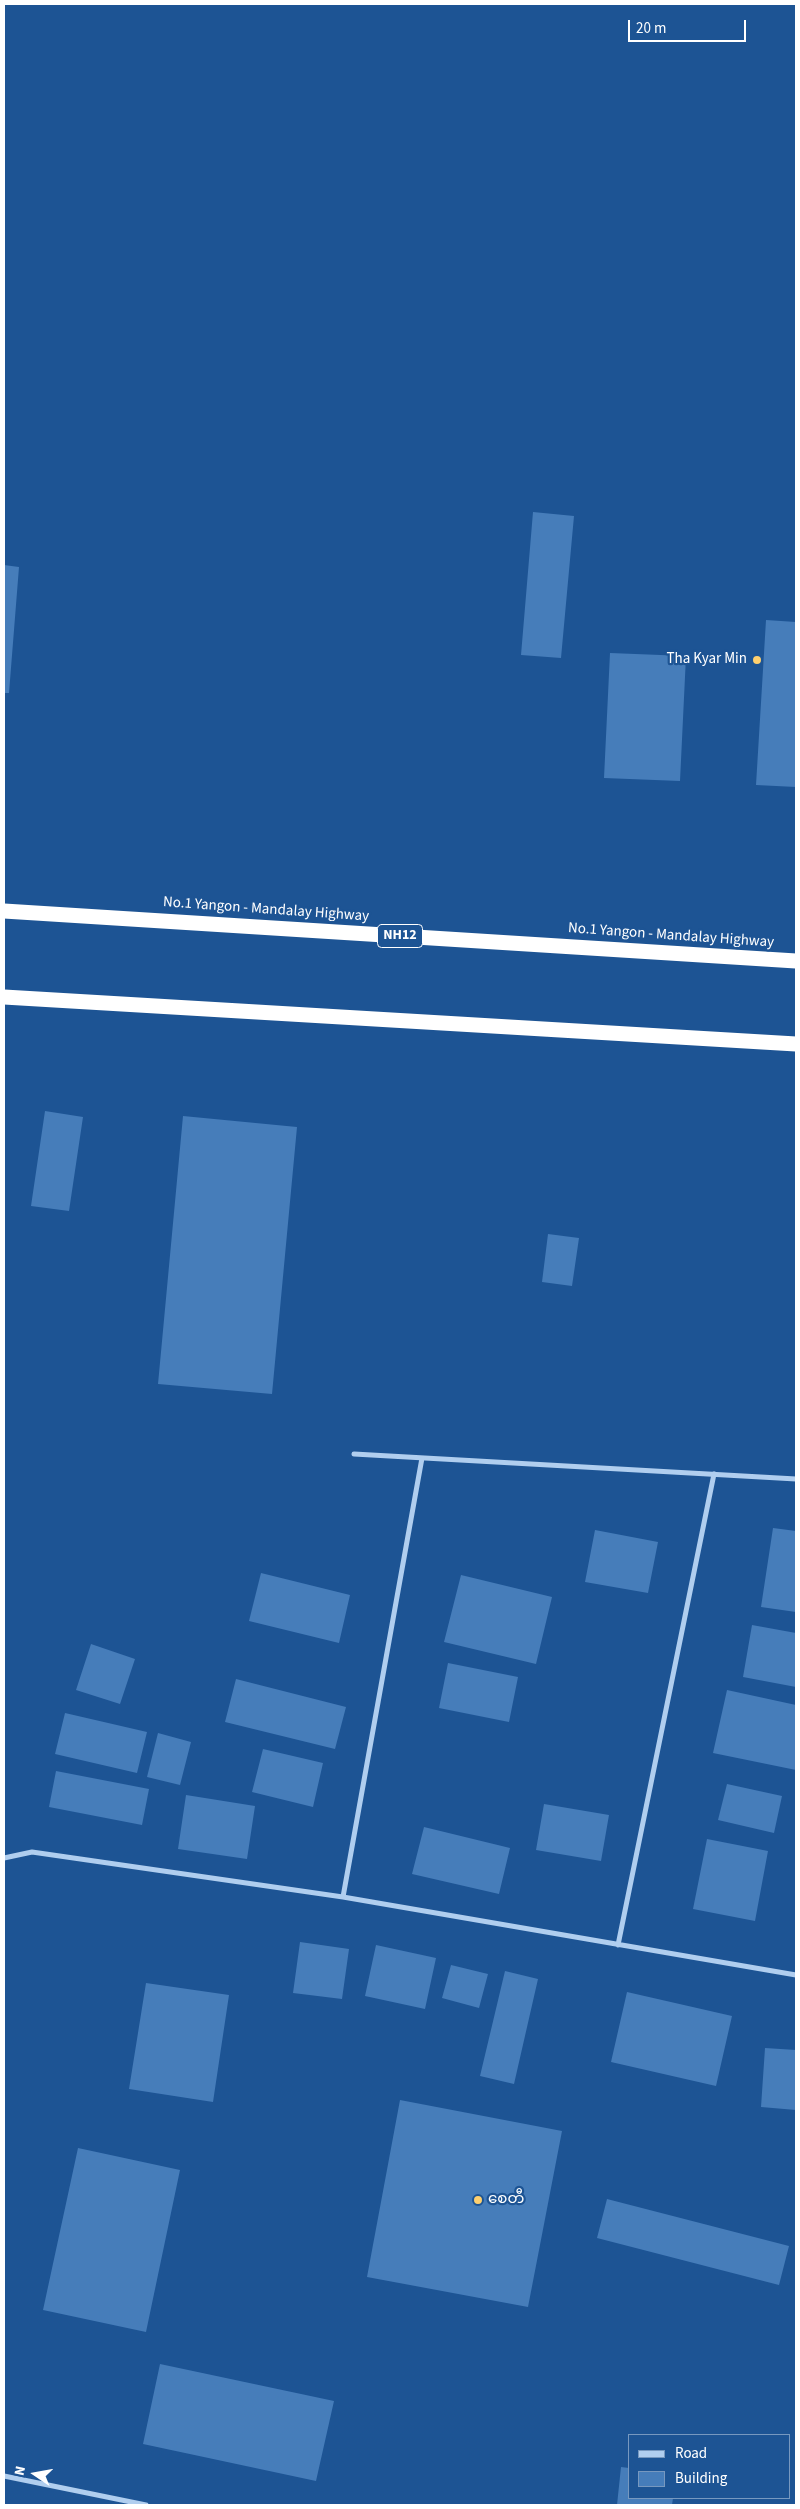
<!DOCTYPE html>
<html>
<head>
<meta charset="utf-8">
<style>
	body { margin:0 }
	#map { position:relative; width:800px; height:2509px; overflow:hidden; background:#1d5494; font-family:"Source Sans 3",sans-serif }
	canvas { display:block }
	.frame { position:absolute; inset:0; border:5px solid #fff; pointer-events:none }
	.legend { position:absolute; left:628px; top:2434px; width:162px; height:65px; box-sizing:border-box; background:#1d5494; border:1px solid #7798bf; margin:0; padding:6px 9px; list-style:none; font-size:15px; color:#fff }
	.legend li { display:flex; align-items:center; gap:10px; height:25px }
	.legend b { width:25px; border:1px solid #7798bf }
	.north { position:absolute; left:10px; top:2449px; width:50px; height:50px; -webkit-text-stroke:4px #1d5494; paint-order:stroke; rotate:282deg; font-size:14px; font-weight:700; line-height:20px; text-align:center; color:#fff }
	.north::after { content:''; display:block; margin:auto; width:18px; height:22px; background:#fff; clip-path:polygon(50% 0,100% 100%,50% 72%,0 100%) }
	.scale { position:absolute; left:628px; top:20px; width:118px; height:22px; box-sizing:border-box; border:2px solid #fff; border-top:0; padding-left:6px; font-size:15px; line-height:18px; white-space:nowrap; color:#fff; -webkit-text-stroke:4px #1d5494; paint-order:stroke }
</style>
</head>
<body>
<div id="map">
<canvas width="800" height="2509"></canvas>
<div class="frame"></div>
<ul class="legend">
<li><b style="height:6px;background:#b0ceef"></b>Road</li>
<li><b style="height:14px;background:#467dba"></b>Building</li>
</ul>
<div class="north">N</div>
<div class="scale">20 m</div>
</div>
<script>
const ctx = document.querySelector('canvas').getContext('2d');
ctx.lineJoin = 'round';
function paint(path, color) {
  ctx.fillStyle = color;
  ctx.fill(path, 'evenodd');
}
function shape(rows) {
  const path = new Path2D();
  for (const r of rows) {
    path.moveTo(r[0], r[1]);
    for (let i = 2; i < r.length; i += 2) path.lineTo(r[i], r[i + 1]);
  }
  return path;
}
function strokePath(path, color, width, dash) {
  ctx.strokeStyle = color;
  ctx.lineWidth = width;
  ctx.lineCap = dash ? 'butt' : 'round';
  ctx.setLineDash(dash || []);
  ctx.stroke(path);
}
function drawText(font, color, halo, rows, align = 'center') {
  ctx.font = font + ' "Source Sans 3","Noto Sans Myanmar",sans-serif';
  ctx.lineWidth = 4.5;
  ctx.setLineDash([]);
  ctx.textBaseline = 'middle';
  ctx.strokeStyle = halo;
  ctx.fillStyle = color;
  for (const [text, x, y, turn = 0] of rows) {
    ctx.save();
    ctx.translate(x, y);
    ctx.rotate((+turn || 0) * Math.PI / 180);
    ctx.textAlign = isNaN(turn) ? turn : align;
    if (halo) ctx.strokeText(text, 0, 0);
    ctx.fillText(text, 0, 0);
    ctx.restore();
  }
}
paint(shape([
	[533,512,574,516,561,658,521,655],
	[4,565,19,567,9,693,4,693],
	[766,620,796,622,796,787,756,785],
	[610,653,686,656,680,781,604,778],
	[45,1111,83,1117,69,1211,31,1206],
	[183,1116,297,1127,272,1394,158,1384],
	[548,1234,579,1238,572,1286,542,1282],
	[773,1528,796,1531,796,1612,761,1607],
	[595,1530,658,1542,648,1593,585,1582],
	[261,1573,350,1595,339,1643,249,1621],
	[461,1575,552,1597,536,1664,444,1642],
	[752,1625,796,1633,796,1687,743,1677],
	[91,1644,135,1659,120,1704,76,1690],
	[448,1663,518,1677,509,1722,439,1708],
	[236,1679,346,1707,335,1749,225,1722],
	[727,1690,796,1705,796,1770,713,1753],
	[65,1713,147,1732,137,1773,55,1754],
	[158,1733,191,1742,180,1785,147,1777],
	[263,1749,323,1763,313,1807,252,1792],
	[56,1771,149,1789,142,1825,49,1807],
	[727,1784,782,1796,774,1833,718,1820],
	[186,1795,255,1806,247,1859,178,1849],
	[544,1804,609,1815,601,1861,536,1850],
	[424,1827,510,1848,499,1894,412,1874],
	[707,1839,768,1851,755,1921,693,1909],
	[300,1942,349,1949,342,1999,293,1993],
	[376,1945,436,1958,425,2009,365,1996],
	[451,1965,488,1974,479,2008,442,1998],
	[505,1971,538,1979,514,2084,480,2076],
	[146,1983,229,1995,213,2102,129,2089],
	[627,1992,732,2016,716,2086,611,2062],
	[765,2048,796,2050,796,2110,761,2107],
	[400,2100,562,2131,528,2307,367,2277],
	[78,2148,180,2170,146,2332,43,2310],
	[607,2199,789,2246,779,2285,597,2238],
	[160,2364,334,2401,316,2481,143,2444],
	[621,2467,629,2468,629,2498,673,2498,672,2505,617,2505]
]), '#467dba');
strokePath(shape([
	[354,1454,796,1479],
	[4,1858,32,1852,343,1897,796,1975],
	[343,1897,422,1458],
	[618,1945,714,1474],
	[4,2476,146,2505]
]), '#b0ceef', 5);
strokePath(shape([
	[4,911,796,961],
	[4,997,796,1044]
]), '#fff', 15);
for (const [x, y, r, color] of [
	[757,660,5,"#fed06f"],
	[478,2200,5,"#fed06f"]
]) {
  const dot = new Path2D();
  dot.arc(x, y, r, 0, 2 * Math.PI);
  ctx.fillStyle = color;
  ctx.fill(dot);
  strokePath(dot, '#1d5494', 2);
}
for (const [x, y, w] of [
	[400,936,45]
]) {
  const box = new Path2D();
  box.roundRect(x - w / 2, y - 11.5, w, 23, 4);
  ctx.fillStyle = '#1d5494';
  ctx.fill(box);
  strokePath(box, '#fff', 1);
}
drawText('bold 14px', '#fff', null, [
	["NH12",400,936]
]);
drawText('15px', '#fff', '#1d5494', [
	["Tha Kyar Min",747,660],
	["စေတီ",488,2200,"left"]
], 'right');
drawText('15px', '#fff', '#1d5494', [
	["No.1 Yangon - Mandalay Highway",266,910,4],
	["No.1 Yangon - Mandalay Highway",671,936,4]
]);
</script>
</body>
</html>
